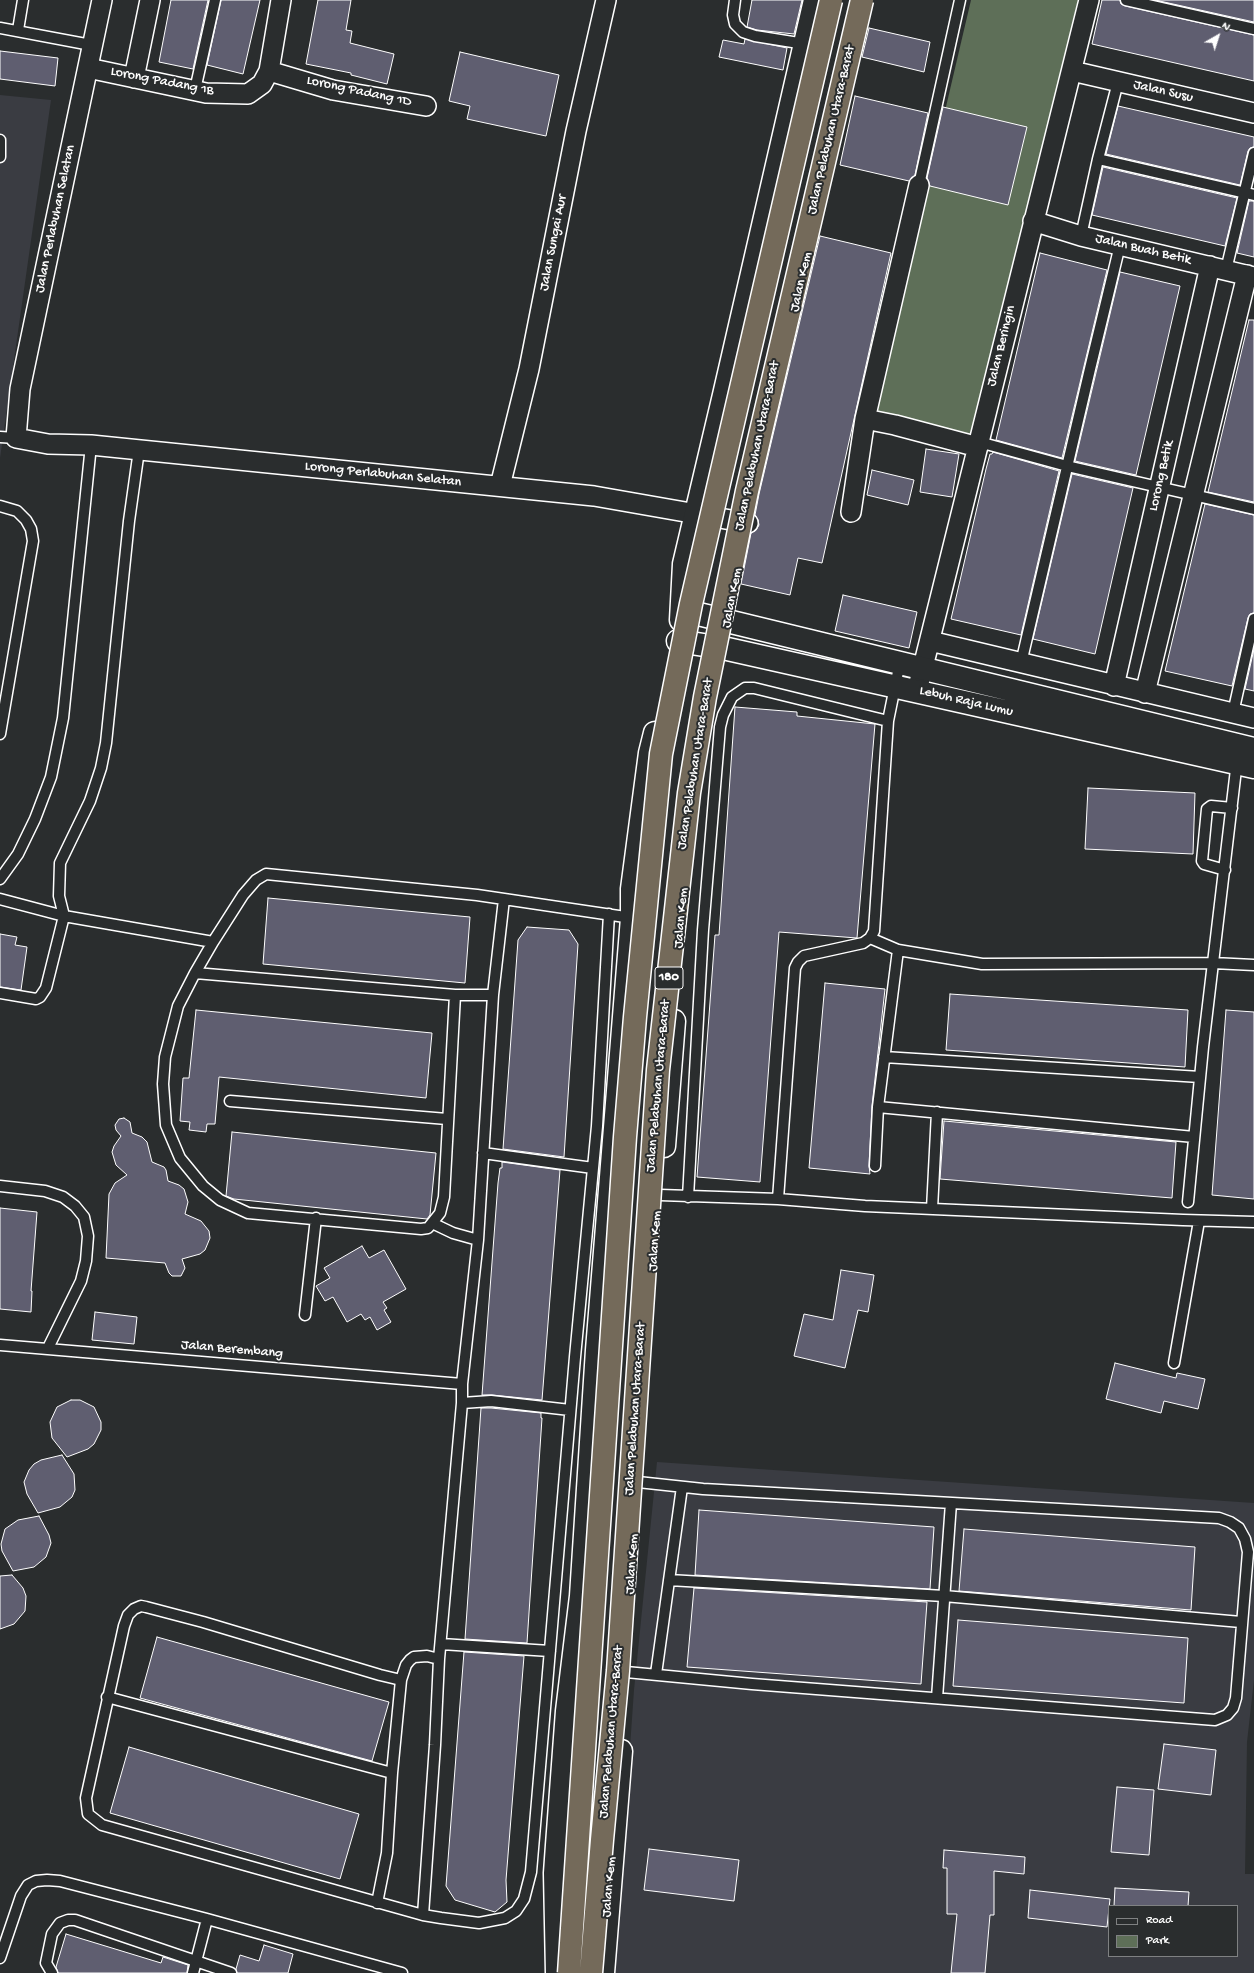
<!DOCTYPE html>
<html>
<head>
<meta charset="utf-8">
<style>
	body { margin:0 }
	#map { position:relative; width:1254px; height:1973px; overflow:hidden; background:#2a2d2e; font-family:"Gochi Hand",sans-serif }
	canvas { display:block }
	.legend { position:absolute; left:1108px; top:1905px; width:130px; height:52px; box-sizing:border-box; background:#2a2d2e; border:1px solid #7f8182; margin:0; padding:5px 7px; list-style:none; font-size:12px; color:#fff }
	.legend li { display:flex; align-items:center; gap:8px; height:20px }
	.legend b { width:20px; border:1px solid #7f8182 }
	.north { position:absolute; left:1198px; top:16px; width:40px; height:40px; -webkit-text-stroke:3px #2a2d2e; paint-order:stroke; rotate:39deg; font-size:11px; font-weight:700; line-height:16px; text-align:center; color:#fff }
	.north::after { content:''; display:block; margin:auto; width:14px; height:18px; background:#fff; clip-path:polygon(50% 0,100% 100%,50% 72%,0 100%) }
</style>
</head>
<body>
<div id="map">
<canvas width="1254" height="1973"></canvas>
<ul class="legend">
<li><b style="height:5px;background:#2a2d2e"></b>Road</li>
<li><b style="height:11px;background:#5e6f58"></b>Park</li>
</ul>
<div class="north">N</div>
</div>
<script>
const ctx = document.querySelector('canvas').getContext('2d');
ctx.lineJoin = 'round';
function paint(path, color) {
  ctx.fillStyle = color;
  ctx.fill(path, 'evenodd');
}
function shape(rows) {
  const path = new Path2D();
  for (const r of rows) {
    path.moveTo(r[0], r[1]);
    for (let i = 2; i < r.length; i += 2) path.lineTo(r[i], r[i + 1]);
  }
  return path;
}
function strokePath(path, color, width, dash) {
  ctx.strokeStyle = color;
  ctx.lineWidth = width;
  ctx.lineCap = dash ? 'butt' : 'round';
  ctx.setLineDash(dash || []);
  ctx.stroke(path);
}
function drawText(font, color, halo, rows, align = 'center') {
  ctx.font = font + ' "Gochi Hand",sans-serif';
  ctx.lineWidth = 4;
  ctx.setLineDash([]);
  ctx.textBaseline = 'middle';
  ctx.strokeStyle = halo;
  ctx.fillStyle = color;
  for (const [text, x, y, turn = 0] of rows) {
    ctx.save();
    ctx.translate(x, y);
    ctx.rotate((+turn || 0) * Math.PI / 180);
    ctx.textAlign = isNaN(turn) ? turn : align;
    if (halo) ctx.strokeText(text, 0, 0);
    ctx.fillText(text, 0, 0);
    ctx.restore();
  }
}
paint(shape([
	[0,95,51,100,0,458],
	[657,1462,1254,1503,1254,1680,1247,1742,1245,1874,1254,1874,1254,1973,615,1973,616,1947,634,1690],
	[1109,1906,1237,1906,1237,1956,1109,1956]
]), '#3a3c42');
paint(shape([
	[971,0,1078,0,973,435,875,410]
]), '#5e6f58');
const building = shape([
	[171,0,208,0,193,69,159,62,171,0],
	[221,0,260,0,243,74,207,65,221,0],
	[318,0,351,0,346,30,352,31,350,43,394,54,387,84,351,75,351,73,306,64,318,0],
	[752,0,802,0,794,34,757,30,747,27,752,0],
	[1102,0,1120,0,1121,4,1125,6,1254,35,1254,81,1092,44,1102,0],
	[1155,0,1254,0,1254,22,1155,0],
	[869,28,930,42,924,72,862,57,869,28],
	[745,39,787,48,783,70,719,57,723,40,744,44,745,39],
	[0,51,58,58,55,86,0,79,0,51],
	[460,52,559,75,546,136,467,119,470,106,449,101,460,52],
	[855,96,928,113,915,175,909,181,840,165,855,96],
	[1118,106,1254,137,1254,147,1250,148,1248,151,1240,185,1106,154,1118,106],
	[943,107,1027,127,1008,205,930,186,927,178,943,107],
	[1103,167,1237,198,1225,246,1092,215,1103,167],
	[1249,201,1254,201,1254,257,1237,253,1249,201],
	[820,236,891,253,822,563,798,558,790,595,741,584,751,533,756,530,759,525,758,520,755,515,759,494,820,236],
	[1040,253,1107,270,1062,458,996,440,1040,253],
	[1120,272,1180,286,1136,475,1075,461,1120,272],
	[1249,320,1254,320,1254,502,1208,492,1249,320],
	[926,449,959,454,952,497,920,492,926,449],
	[993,452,1059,471,1021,635,951,619,986,469,990,454,992,454,993,452],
	[872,470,914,480,908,505,867,495,872,470],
	[1072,474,1133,488,1095,654,1033,639,1072,474],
	[1205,504,1254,515,1254,613,1250,614,1248,618,1232,686,1165,671,1205,504],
	[843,595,917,612,909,648,835,631,843,595],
	[1254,649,1254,691,1245,689,1254,649],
	[735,707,797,712,797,716,875,724,857,938,779,932,760,1182,697,1177,715,935,719,935,735,707],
	[1088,788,1195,793,1193,854,1085,849,1088,788],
	[268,898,470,917,465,983,263,964,268,898],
	[527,927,569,930,578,944,564,1157,503,1149,518,940,527,927],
	[0,934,17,937,15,945,27,947,21,990,0,987,0,934],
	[825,983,885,989,872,1106,869,1166,870,1174,809,1168,825,983],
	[950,994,1188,1010,1185,1067,946,1050,950,994],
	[196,1010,432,1033,426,1098,219,1077,215,1124,207,1124,206,1132,189,1130,190,1122,180,1121,183,1078,189,1078,196,1010],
	[1226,1010,1254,1012,1254,1199,1212,1195,1226,1010],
	[124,1118,130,1122,132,1133,142,1137,147,1142,152,1162,164,1167,166,1170,168,1181,179,1185,184,1189,188,1202,185,1214,201,1221,209,1231,210,1238,205,1250,200,1254,182,1259,185,1268,181,1276,172,1276,169,1273,165,1263,106,1258,109,1194,115,1183,127,1175,116,1165,112,1152,114,1146,121,1136,116,1130,115,1125,119,1119,124,1118],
	[944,1121,1176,1142,1172,1198,940,1179,944,1121],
	[232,1132,436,1153,430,1215,427,1219,234,1199,226,1196,232,1132],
	[502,1162,560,1170,542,1400,492,1395,482,1395,498,1183,500,1168,502,1168,502,1162],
	[0,1208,37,1212,31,1291,32,1291,31,1312,0,1309,0,1208],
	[362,1246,369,1258,384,1250,406,1289,383,1302,387,1308,384,1310,391,1322,377,1330,370,1317,365,1320,361,1314,347,1322,333,1297,325,1301,316,1286,330,1278,324,1268,362,1246],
	[841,1270,874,1275,868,1312,858,1310,845,1368,794,1356,804,1314,833,1320,841,1270],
	[95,1312,137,1317,134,1344,92,1340,95,1312],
	[1115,1363,1176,1378,1177,1373,1205,1379,1198,1409,1164,1401,1161,1413,1106,1399,1115,1363],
	[71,1400,80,1400,94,1407,101,1422,101,1430,94,1444,88,1449,67,1457,52,1438,50,1422,57,1407,71,1400],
	[481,1408,491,1408,541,1413,541,1418,542,1418,527,1643,465,1639,481,1408],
	[62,1455,74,1474,75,1490,72,1497,60,1507,38,1513,27,1494,24,1482,29,1470,34,1464,41,1460,62,1455],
	[699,1510,934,1527,930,1589,695,1575,699,1510],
	[39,1516,49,1535,51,1543,46,1557,34,1567,13,1571,2,1551,1,1544,5,1529,18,1520,39,1516],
	[964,1529,1195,1547,1191,1610,959,1591,964,1529],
	[12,1575,23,1588,26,1596,25,1611,14,1624,0,1629,0,1576,12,1575],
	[694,1588,927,1602,921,1684,687,1667,694,1588],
	[958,1620,1188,1638,1184,1703,953,1686,958,1620],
	[157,1637,389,1702,372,1761,140,1698,157,1637],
	[464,1652,524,1656,506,1880,507,1902,495,1912,455,1900,446,1886,464,1652],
	[1164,1744,1216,1750,1211,1795,1158,1789,1164,1744],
	[129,1747,359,1814,340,1879,110,1813,129,1747],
	[1117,1787,1154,1790,1149,1855,1111,1852,1117,1787],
	[649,1849,739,1860,734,1901,644,1890,649,1849],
	[944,1850,1025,1857,1024,1874,994,1871,994,1915,990,1915,985,1973,951,1973,957,1914,947,1914,947,1868,943,1868,944,1850],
	[1115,1888,1189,1892,1188,1906,1114,1906,1115,1888],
	[1030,1890,1110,1899,1107,1927,1028,1918,1030,1890],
	[66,1934,161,1963,163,1957,188,1965,187,1973,58,1973,56,1967,66,1934],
	[264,1945,293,1954,288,1973,237,1973,236,1969,240,1955,259,1961,264,1945]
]);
paint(building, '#5f5e70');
strokePath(building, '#fff', 1);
const service = shape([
	[735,0,733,15,735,24,743,32,755,36,805,44],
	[1126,0,1254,29],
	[0,28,91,45],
	[18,30,23,0],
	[195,90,215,0],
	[0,140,0,157],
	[1098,159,1254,195],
	[919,185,960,0],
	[1081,236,1098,159,1118,82],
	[1226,270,1254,153],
	[0,437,16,438],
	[979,442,1067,466,1254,509],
	[0,506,17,511,26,520,31,529,33,541,0,734],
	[1021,663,1090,369,1120,245],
	[1233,713,1254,619],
	[1225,870,1204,864,1202,861,1207,809,1211,806,1232,808],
	[0,879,18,854,35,819,51,777,63,718,91,445],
	[0,899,64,916,213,942,243,895,256,880,266,874,477,895,632,918],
	[504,899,493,995,478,1240,462,1384,462,1403,439,1659,435,1745,423,1915,441,1918,479,1923,505,1918,516,1911,524,1899,531,1872,575,1357,597,1126,609,914],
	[870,938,898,950,982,964,1213,963,1254,965],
	[213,942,195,973,178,1006,165,1057,163,1084,166,1125,180,1158,203,1186,220,1200,248,1213,421,1229,428,1228,440,1213,444,1197,455,995],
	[195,973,455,995,493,995],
	[0,993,36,999,40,997,46,988,64,916,59,896,60,863,90,801,101,768,106,743,129,521,139,450],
	[884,1057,1200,1077],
	[230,1101,447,1119],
	[878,1107,1194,1137],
	[483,1153,593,1168],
	[875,1166,878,1107,898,950],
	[0,1186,45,1191,63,1197,75,1206,84,1217,88,1236,86,1261,81,1281,48,1348],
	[660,1195,778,1199,795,968,798,962,804,956,863,943,870,938,874,931,888,721,900,662],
	[688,1197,703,930,720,727,723,715,732,697,745,688,754,688,888,721],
	[778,1199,865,1206,1183,1220,1254,1222],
	[1188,1202,1203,1047,1237,761],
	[932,1209,937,1112],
	[432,1223,453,1233,478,1240],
	[305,1315,316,1218],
	[0,1345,462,1384],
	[1174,1363,1199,1221],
	[462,1403,491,1401,570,1410],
	[669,1580,944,1596,1241,1622],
	[441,1644,550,1651],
	[626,1672,752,1684,1215,1720,1227,1715,1233,1708,1236,1698,1248,1552,1245,1539,1239,1528,1230,1522,1219,1518,703,1489,638,1482],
	[656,1674,682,1487],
	[107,1697,392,1773],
	[937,1698,951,1503],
	[377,1903,387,1853,392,1773,401,1680],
	[423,1915,102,1825,88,1814,86,1798,124,1626,128,1615,134,1609,141,1606,146,1607,203,1622,380,1675,401,1680,406,1665,410,1660,414,1657,427,1656,439,1659],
	[0,1958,21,1896,28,1885,36,1881,47,1880,60,1881,207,1919,402,1973],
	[52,1973,46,1963,52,1934,60,1923,68,1920,75,1920,231,1973],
	[193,1973,207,1919]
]);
const minor = shape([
	[102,0,20,389,16,438,48,444,91,445,594,496,748,523],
	[88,68,206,93,248,94,262,84,269,71,281,0],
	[269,71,333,90,426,106],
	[1072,71,1254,113],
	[134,78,150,0],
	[1033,221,1081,236,1254,277],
	[865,419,895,425,978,447],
	[500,486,529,369,576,131,606,0],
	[851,512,865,419,919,185],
	[930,641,1254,718],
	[1114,686,1210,266],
	[917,691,1089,0],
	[1145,693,1247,275]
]);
const tertiary = shape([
	[682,610,1254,749],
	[681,620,684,564,724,395,815,0],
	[678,641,723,648,1254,767],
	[664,1146,674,1021],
	[557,1973,555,1873,557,1845,567,1711,581,1596,597,1350,632,918,632,889,650,753,655,733],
	[603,1973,621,1751]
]);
strokePath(service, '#fff', 13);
strokePath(minor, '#fff', 22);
strokePath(tertiary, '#fff', 25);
strokePath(service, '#2a2d2e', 10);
strokePath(minor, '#2a2d2e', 19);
strokePath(tertiary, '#2a2d2e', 22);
const primaryBridge = shape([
	[569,1973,625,1137,635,1017,661,754,691,604,831,0],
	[591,1973,602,1840,618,1671,658,1070,689,793,705,697,747,491,862,0]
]);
strokePath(primaryBridge, '#fff', 25, []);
strokePath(primaryBridge, '#746a5a', 22);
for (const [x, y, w] of [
	[669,978,28]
]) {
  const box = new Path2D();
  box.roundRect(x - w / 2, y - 11, w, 22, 3);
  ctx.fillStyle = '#2a2d2e';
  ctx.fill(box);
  strokePath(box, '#fff', 1);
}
drawText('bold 13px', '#fff', null, [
	["180",669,978]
]);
drawText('14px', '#fff', '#2a2d2e', [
	["Lorong Padang 1B",162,82,11],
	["Lorong Padang 1D",359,92,12],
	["Jalan Susu",1163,92,13],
	["Jalan Pelabuhan Utara-Barat",832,130,-77],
	["Jalan Perlabuhan Selatan",56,219,-78],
	["Jalan Sungai Aur",554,243,-79],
	["Jalan Buah Betik",1143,250,13],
	["Jalan Kem",802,282,-77],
	["Jalan Beringin",1002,346,-76],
	["Jalan Pelabuhan Utara-Barat",758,446,-78],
	["Lorong Perlabuhan Selatan",383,475,6],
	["Lorong Betik",1162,476,-77],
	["Jalan Kem",733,598,-79],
	["Lebuh Raja Lumu",966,702,13],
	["Jalan Pelabuhan Utara-Barat",696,764,-81],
	["Jalan Kem",682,918,-85],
	["Jalan Pelabuhan Utara-Barat",659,1086,-85],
	["Jalan Kem",656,1241,-86],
	["Jalan Berembang",232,1350,5],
	["Jalan Pelabuhan Utara-Barat",636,1409,-86],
	["Jalan Kem",633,1564,-86],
	["Jalan Pelabuhan Utara-Barat",612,1732,-85],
	["Jalan Kem",610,1887,-85]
]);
</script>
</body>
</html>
